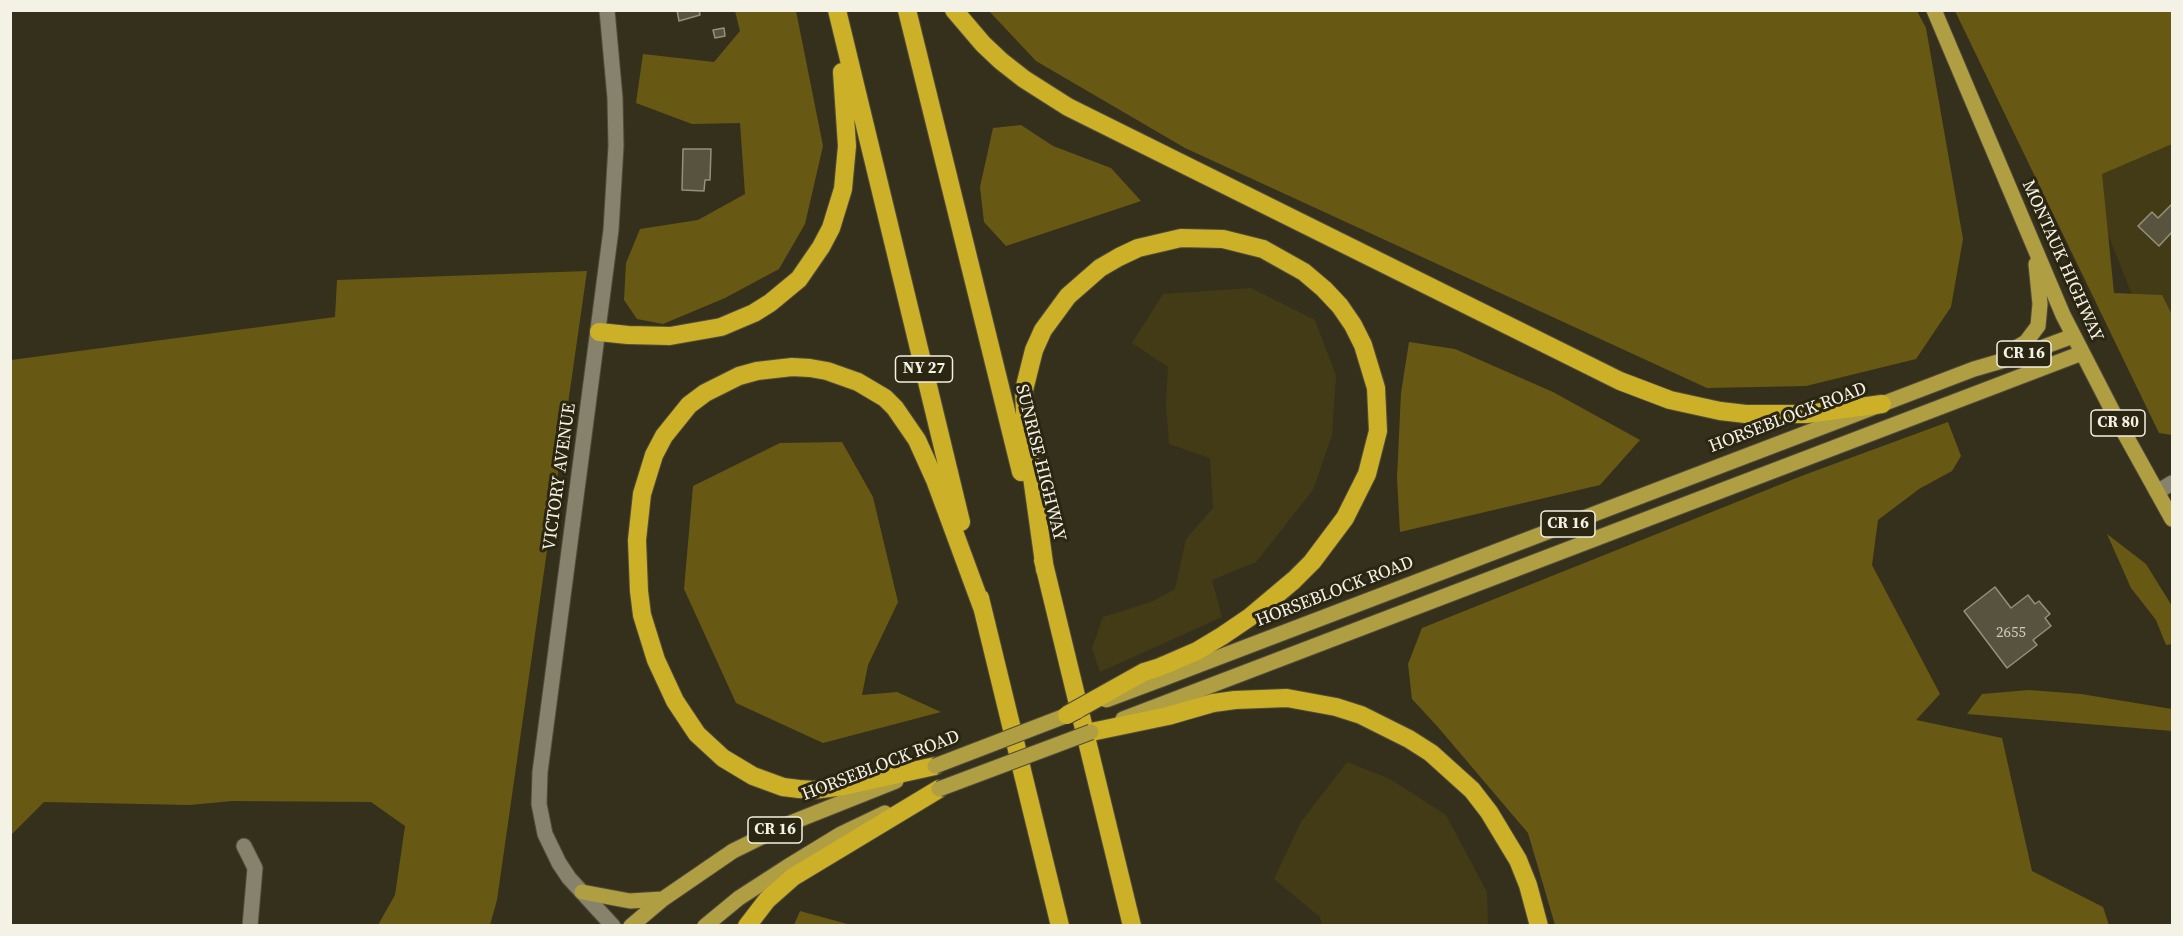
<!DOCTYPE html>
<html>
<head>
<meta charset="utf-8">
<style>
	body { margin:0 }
	#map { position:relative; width:2183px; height:936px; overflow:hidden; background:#35301c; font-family:"Source Serif 4",serif }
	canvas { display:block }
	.frame { position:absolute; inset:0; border:12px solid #f4f1e5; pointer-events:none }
</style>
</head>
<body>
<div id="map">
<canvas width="2183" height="936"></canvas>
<div class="frame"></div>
</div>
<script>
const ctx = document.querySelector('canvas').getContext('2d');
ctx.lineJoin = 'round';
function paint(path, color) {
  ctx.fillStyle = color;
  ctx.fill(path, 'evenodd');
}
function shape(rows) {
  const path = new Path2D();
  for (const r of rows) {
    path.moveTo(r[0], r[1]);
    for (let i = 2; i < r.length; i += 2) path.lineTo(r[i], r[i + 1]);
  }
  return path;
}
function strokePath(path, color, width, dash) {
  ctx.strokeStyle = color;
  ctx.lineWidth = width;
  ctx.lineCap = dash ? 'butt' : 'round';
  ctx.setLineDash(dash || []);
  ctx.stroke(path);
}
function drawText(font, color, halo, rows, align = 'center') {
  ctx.font = font + ' "Source Serif 4",serif';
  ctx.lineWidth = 6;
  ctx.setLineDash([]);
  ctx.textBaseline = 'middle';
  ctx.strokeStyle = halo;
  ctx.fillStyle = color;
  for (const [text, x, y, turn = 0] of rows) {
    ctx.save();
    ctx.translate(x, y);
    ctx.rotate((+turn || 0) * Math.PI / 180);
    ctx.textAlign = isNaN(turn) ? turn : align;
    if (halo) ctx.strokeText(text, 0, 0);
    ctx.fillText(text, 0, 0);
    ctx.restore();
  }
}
paint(shape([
	[2172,127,2172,384,2138,310,2082,168],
	[1251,288,1315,320,1336,376,1332,435,1313,490,1256,562,1212,580,1222,617,1100,672,1092,648,1103,617,1151,602,1175,589,1186,539,1213,508,1210,458,1169,444,1166,405,1168,367,1132,343,1163,294],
	[1347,762,1390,779,1446,815,1487,892,1488,925,1322,925,1320,917,1274,879,1301,822]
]), '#433b16');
paint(shape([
	[735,11,796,11,823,146,805,224,779,269,725,298,663,324,637,319,624,300,626,263,640,229,698,220,745,194,740,123,692,124,636,103,643,54,714,62,740,31],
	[989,11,1917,11,1926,28,1963,239,1951,307,1916,359,1806,386,1707,388,1185,148,1036,61],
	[1955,11,2172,11,2172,144,2102,174,2114,293,2162,295,2172,315,2172,435,2159,433],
	[1021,125,1053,146,1111,168,1141,201,1006,246,984,222,980,187,993,128],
	[587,271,497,900,490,925,378,925,395,895,405,826,371,802,232,801,190,805,44,802,11,835,11,360,335,317,337,280],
	[1409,342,1455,349,1553,392,1640,440,1600,485,1400,532,1397,478,1401,393],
	[1948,422,1961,456,1952,471,1919,489,1878,520,1872,565,1940,694,1916,720,2002,738,2032,871,2103,907,2109,925,1555,925,1528,833,1437,726,1412,699,1408,664,1422,628,1804,475],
	[842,442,873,497,898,602,868,665,862,695,897,692,941,712,823,743,736,703,684,589,693,486,780,443],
	[2107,534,2146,564,2172,606,2172,644,2166,645,2156,620,2131,588],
	[2029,690,2081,694,2172,709,2172,731,1967,714,1982,694],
	[800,911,851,925,794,925]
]), '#675913');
const building = shape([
	[677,10,699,10,700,15,679,21,677,10],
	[724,28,725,36,715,38,713,30,724,28],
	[683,149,711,149,710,180,705,180,704,191,682,190,683,149],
	[2172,204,2172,232,2159,246,2138,226,2152,212,2158,218,2172,204],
	[1995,587,2011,608,2028,595,2035,604,2039,601,2050,614,2045,618,2051,626,2033,640,2037,645,2007,668,1964,611,1995,587]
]);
paint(building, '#58533e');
strokePath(building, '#959078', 1.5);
const minor = shape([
	[2157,492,2172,483],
	[244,846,255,868,250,926]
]);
const tertiary = shape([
	[607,10,615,98,616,146,611,230,540,772,539,804,545,834,559,863,569,878,613,926]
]);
const primary = shape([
	[1934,10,2063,315,2116,418,2172,519],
	[2009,352,2026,342,2038,326,2040,304,2036,264],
	[1162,679,1974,369,2019,356,2073,336],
	[1123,719,2082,353],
	[582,892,630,901,663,899],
	[631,926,663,899,733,851,788,824,896,781],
	[705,926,739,898,787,867,841,834,885,813]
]);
const motorway = shape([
	[837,10,961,522],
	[907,10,1021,472],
	[954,10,983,44,1001,61,1024,79,1068,107,1620,381,1670,400,1720,411,1746,414,1807,414,1882,404],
	[599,332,628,335,670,336,721,327,754,313,770,303,799,279,821,247,831,228,843,189,847,146,842,72],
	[1043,560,1132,926],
	[1045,570,1026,434,1024,390,1034,350,1043,330,1068,296,1100,268,1119,257,1138,248,1181,238,1223,239,1263,249,1304,272,1324,289,1340,306,1353,325,1363,345,1376,388,1378,431,1367,474,1345,518,1312,562,1294,580,1250,617,1222,636,1197,651,1160,667],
	[980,598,1060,926],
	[1091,732,1168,716,1213,703,1235,700,1287,698,1336,707,1361,715,1409,739,1431,753,1472,790,1489,812,1518,860,1528,885,1539,926],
	[935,766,844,786,814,790,799,789,783,787,753,776,723,758,697,734,675,701,656,660,642,615,639,591,637,540,642,494,654,455,664,436,689,405,705,393,739,376,757,371,792,367,810,368,827,371,858,382,885,398,895,408,917,440,935,480,983,610],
	[747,926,767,900,793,877,939,789]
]);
strokePath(minor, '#514c3b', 17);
strokePath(tertiary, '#514c3b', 17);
strokePath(primary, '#514c3b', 17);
strokePath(motorway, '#514c3b', 20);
strokePath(minor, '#87826b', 15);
strokePath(tertiary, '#87826b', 15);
strokePath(primary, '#b09e42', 15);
strokePath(motorway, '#ccb027', 18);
const primaryBridge = shape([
	[1106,700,1162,679],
	[935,766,1078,711],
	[939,789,1091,732]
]);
const motorwayBridge = shape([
	[1067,715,1144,672,1160,667]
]);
strokePath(primaryBridge, '#514c3b', 17, []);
strokePath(motorwayBridge, '#514c3b', 20, []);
strokePath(primaryBridge, '#b09e42', 15);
strokePath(motorwayBridge, '#ccb027', 18);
drawText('15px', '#cdcabb', null, [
	["2655",2011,633]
]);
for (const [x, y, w] of [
	[2024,354,54],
	[924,369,57],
	[2118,423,54],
	[1568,524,54],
	[775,830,54]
]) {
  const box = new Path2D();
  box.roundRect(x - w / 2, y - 13, w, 26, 4.5);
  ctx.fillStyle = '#2b2612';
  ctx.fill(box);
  strokePath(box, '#f4f1e5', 1.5);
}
drawText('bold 16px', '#f4f1e5', null, [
	["CR 16",2024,354],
	["NY 27",924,369],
	["CR 80",2118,423],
	["CR 16",1568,524],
	["CR 16",775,830]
]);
drawText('18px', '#f4f1e5', '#2b2612', [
	["MONTAUK HIGHWAY",2062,261,66],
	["HORSEBLOCK ROAD",1788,418,-21],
	["SUNRISE HIGHWAY",1040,463,76],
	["VICTORY AVENUE",560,477,-82],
	["HORSEBLOCK ROAD",1335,592,-21],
	["HORSEBLOCK ROAD",881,766,-21]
]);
</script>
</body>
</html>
